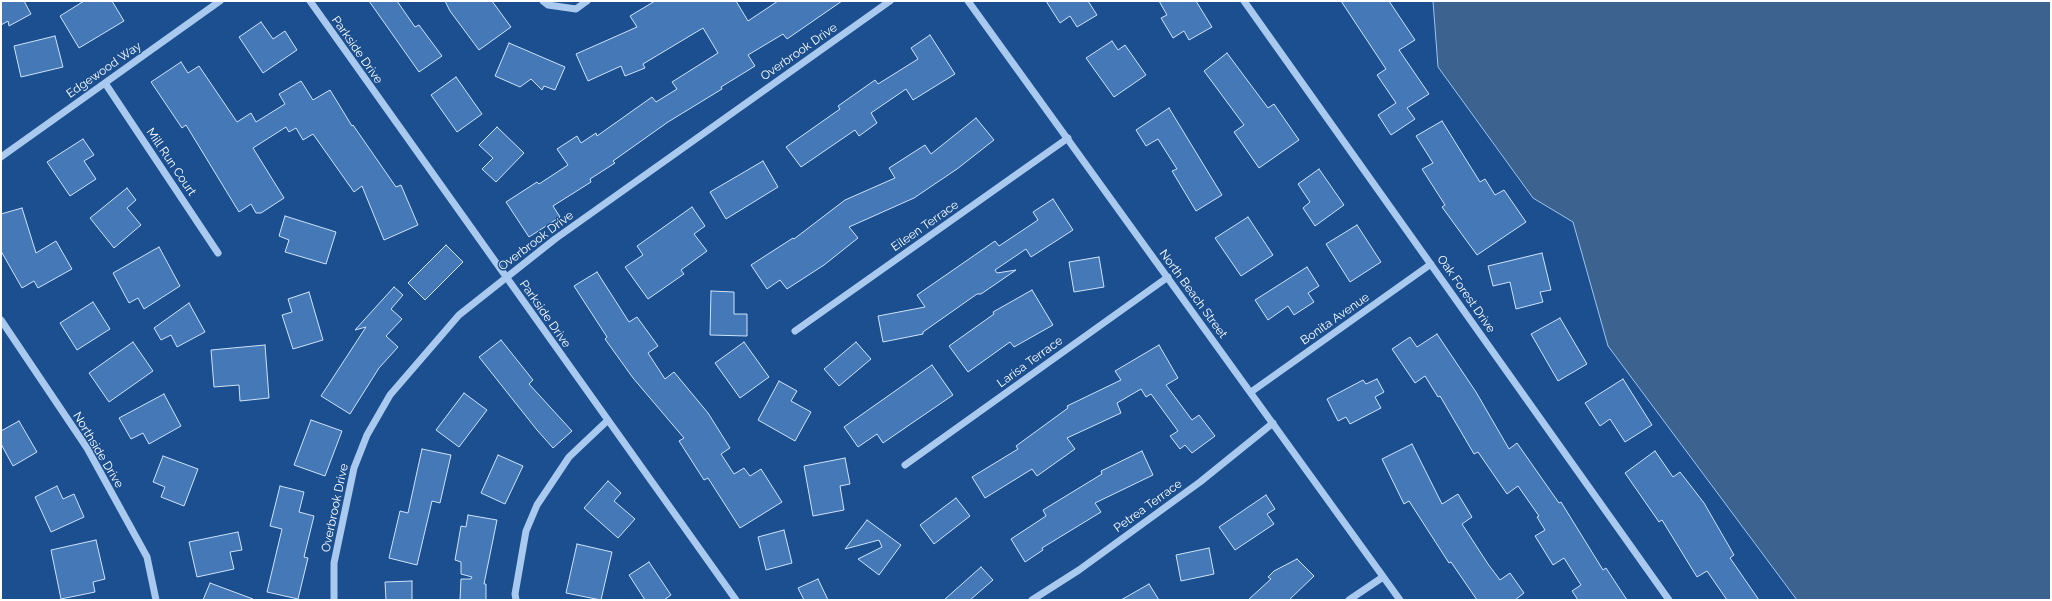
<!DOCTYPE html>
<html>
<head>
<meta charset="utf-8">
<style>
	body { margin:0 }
	#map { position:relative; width:2052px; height:601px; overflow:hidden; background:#1b4f8f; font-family:Raleway,sans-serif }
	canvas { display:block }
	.frame { position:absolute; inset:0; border:2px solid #fff; pointer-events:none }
</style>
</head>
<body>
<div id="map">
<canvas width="2052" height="601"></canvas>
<div class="frame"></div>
</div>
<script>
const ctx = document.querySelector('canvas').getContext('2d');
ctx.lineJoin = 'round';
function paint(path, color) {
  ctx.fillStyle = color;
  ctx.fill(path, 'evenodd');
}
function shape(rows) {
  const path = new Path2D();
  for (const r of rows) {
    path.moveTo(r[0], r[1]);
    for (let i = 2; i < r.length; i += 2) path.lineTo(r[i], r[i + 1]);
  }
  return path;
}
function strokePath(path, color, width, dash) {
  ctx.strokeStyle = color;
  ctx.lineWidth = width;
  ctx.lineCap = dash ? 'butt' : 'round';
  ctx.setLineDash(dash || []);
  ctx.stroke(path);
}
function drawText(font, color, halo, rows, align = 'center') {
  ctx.font = font + ' Raleway,sans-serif';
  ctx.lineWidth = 3;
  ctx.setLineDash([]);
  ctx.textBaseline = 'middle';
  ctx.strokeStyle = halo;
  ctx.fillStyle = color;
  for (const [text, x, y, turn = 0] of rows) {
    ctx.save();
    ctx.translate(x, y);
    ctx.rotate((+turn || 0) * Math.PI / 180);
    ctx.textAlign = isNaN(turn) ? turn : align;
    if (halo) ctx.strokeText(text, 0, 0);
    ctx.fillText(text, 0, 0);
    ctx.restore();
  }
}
const water = shape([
	[1433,1,2051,1,2051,600,1797,600,1608,346,1573,222,1533,198,1438,67,1433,1]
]);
paint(water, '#3c6290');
strokePath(water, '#9cc4f0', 1);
const building = shape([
	[1,1,24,1,31,14,9,26,8,21,1,25,1,1],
	[84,1,112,1,124,21,79,48,60,16,84,1],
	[369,1,397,1,415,27,419,25,442,56,419,72,369,1],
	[445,1,492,1,511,27,479,50,450,11,445,1],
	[655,1,736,1,748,21,778,1,842,1,787,39,783,34,748,55,755,66,721,87,722,89,668,122,613,161,615,163,590,179,591,182,553,206,560,217,529,237,506,202,537,182,539,184,568,165,557,149,577,136,581,143,596,133,597,136,652,97,656,102,677,89,672,82,718,53,703,28,643,64,645,68,625,76,621,66,588,81,576,54,637,27,630,16,655,1],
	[1046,1,1088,1,1097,15,1077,27,1070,16,1060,23,1046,1],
	[1159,1,1196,1,1212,27,1189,40,1184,31,1173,38,1161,18,1167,15,1159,1],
	[1341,1,1389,1,1415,40,1399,50,1429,94,1407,108,1415,119,1391,135,1378,115,1396,103,1377,75,1386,69,1341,1],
	[261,22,273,39,285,31,297,50,263,73,239,37,261,22],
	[930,35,955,74,913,100,906,89,871,113,877,123,859,136,855,130,801,167,786,147,840,109,838,106,875,80,878,84,918,59,911,48,930,35],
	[55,36,63,67,21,77,14,46,55,36],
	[1112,41,1118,50,1125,45,1146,75,1114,97,1086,58,1112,41],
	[509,43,565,67,555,90,544,86,542,90,531,79,520,87,495,76,509,43],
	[1227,53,1268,108,1274,104,1299,140,1259,168,1234,132,1244,125,1204,71,1227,53],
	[181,62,188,73,199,66,237,122,251,113,256,122,285,104,279,94,301,81,313,100,330,90,352,126,353,125,396,187,401,185,418,225,384,240,362,186,354,192,313,134,303,140,296,128,289,132,286,127,253,148,284,198,261,213,256,213,251,204,239,212,186,125,182,128,151,82,181,62],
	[456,77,482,114,457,132,431,95,456,77],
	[1169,108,1222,195,1196,211,1172,171,1177,169,1158,139,1146,146,1136,130,1169,108],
	[976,118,994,140,957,169,914,198,849,227,858,238,824,265,787,289,780,280,767,289,751,265,793,238,794,239,845,200,895,178,889,168,925,145,931,154,976,118],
	[1442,121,1480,182,1485,179,1495,195,1504,190,1526,222,1477,255,1442,207,1445,205,1422,169,1433,163,1416,136,1442,121],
	[497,127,524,153,496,182,482,169,493,158,479,145,497,127],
	[83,139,94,155,84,161,96,179,70,196,47,162,83,139],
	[763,161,778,187,726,219,710,192,763,161],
	[1319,169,1344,205,1315,226,1303,208,1310,202,1298,184,1319,169],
	[127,188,136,200,127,208,141,225,114,248,90,218,127,188],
	[1053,199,1073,230,1031,257,1026,249,995,270,997,273,1016,270,981,294,977,294,923,332,923,334,883,342,878,316,925,307,917,295,995,241,999,246,1038,220,1033,212,1053,199],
	[692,207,705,226,694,234,707,251,681,270,684,274,648,299,625,267,643,255,637,246,692,207],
	[22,208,36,253,56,241,72,269,38,288,34,281,22,288,1,251,1,214,22,208],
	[285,216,336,232,326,264,285,252,289,240,279,236,285,216],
	[1248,217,1273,255,1241,276,1215,238,1248,217],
	[1357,225,1381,262,1350,282,1326,244,1357,225],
	[446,245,463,262,425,300,408,283,446,245],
	[159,247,180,286,144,309,138,298,129,303,113,273,159,247],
	[1542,253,1551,290,1540,292,1543,302,1516,309,1510,282,1493,286,1488,266,1542,253],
	[1099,257,1104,287,1074,292,1069,262,1099,257],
	[1307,267,1319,286,1308,293,1314,302,1294,315,1288,306,1268,320,1255,300,1307,267],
	[597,272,629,322,637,317,658,346,648,353,665,379,674,372,708,413,730,448,721,454,734,474,744,468,750,476,761,469,782,502,740,528,708,478,704,480,679,441,684,438,633,378,605,339,607,337,574,286,597,272],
	[394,287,403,295,391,309,402,319,386,336,398,347,379,368,350,414,321,396,366,327,355,330,394,287],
	[1032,290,1053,325,1014,347,1010,342,968,372,949,346,994,314,993,312,1032,290],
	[711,291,734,292,734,314,747,314,747,336,710,335,711,291],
	[309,292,323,340,293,349,282,315,292,312,288,299,309,292],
	[93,302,110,329,77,350,60,323,93,302],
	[189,303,205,332,177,347,171,335,161,340,154,328,189,303],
	[1560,318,1587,364,1558,381,1531,334,1560,318],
	[1437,334,1476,392,1509,449,1517,443,1559,503,1561,502,1603,570,1606,568,1627,600,1578,600,1572,591,1581,585,1564,558,1553,565,1535,536,1545,530,1537,517,1539,516,1518,486,1507,494,1478,452,1474,454,1440,396,1438,397,1425,376,1415,383,1392,349,1410,337,1417,347,1437,334],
	[501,340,533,380,529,384,572,431,553,448,537,430,479,357,501,340],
	[133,342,153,371,109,402,89,373,133,342],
	[744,342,769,377,740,398,715,363,744,342],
	[856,342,871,359,839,386,824,369,856,342],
	[265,345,269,398,240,401,239,385,214,387,211,350,265,345],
	[1159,345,1178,378,1166,385,1192,420,1199,415,1215,436,1192,453,1185,445,1180,449,1170,436,1178,431,1151,394,1146,397,1141,389,1117,403,1121,413,1067,438,1075,449,1037,476,1032,469,985,498,972,477,1018,449,1016,446,1068,408,1067,406,1121,380,1115,371,1159,345],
	[932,365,953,395,883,443,877,434,858,447,844,427,932,365],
	[1377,379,1384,392,1375,397,1381,408,1350,424,1346,417,1338,421,1327,399,1363,380,1366,384,1377,379],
	[1623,379,1652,425,1625,442,1610,419,1600,426,1585,403,1623,379],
	[779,381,797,391,791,401,811,412,795,441,758,420,779,381],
	[464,393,487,410,459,447,436,430,464,393],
	[164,394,181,426,149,444,143,433,131,439,119,418,164,394],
	[311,420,342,431,325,476,294,465,311,420],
	[19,421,37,452,13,466,1,444,1,431,19,421],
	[1412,444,1442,504,1458,494,1472,517,1462,524,1488,564,1500,580,1510,573,1524,593,1515,600,1477,600,1451,562,1449,563,1409,501,1404,504,1382,459,1412,444],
	[422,449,451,455,440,503,432,501,417,565,389,558,400,511,408,513,422,449],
	[1142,451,1153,475,1095,503,1101,512,1042,548,1043,550,1025,562,1011,539,1046,516,1043,510,1102,474,1101,471,1142,451],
	[1655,451,1673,477,1680,472,1704,503,1734,555,1730,558,1759,600,1727,600,1707,571,1697,577,1662,520,1659,522,1625,473,1655,451],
	[498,455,523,466,505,504,481,493,498,455],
	[163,456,198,469,184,506,161,497,165,487,153,482,163,456],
	[845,458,850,484,840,486,844,510,813,516,804,466,845,458],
	[608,481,621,493,614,501,635,519,618,538,584,508,608,481],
	[57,486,63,499,74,494,84,517,51,532,35,497,57,486],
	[280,486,304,492,299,512,314,516,304,557,308,558,298,599,267,592,282,529,270,526,280,486],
	[1266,495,1275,509,1267,514,1274,524,1235,550,1219,527,1266,495],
	[956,498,970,516,934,544,920,525,956,498],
	[468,515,497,520,484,584,486,584,486,600,460,600,461,579,471,579,472,577,461,574,461,562,455,560,461,526,466,527,468,515],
	[867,520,901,545,879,575,858,559,882,547,879,540,845,549,867,520],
	[784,530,792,563,766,570,758,537,784,530],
	[238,532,242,550,230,552,234,569,197,577,189,542,238,532],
	[96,540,105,579,93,582,95,592,61,599,51,550,96,540],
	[577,544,612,552,601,600,566,593,577,544],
	[1209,548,1214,574,1181,581,1176,555,1209,548],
	[1297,559,1314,576,1289,600,1248,600,1271,579,1268,577,1274,571,1297,559],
	[649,562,671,595,664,600,645,600,629,575,649,562],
	[981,567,993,580,970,600,944,600,981,567],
	[818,579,828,600,804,600,798,588,818,579],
	[412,581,412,600,386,600,385,582,412,581],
	[210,583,253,599,252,600,203,600,210,583],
	[1149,584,1159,600,1121,600,1149,584]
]);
paint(building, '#4478b7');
strokePath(building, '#cfe3fa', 1);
strokePath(shape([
	[310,1,736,600],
	[543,1,548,5,576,9,587,1],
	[968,1,1400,600],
	[1244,1,1669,600],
	[105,83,218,253],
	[1,157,220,1],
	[1,320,87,448,147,557,156,600],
	[795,331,1068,138],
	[1251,392,1431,264],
	[905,465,1168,277],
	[334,600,334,563,354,468,367,435,390,395,459,315,555,239,890,1],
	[516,600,515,594,526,531,537,505,569,457,607,421],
	[1032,600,1079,570,1200,482,1273,423],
	[1349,600,1383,577]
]), '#a9c9ee', 7);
drawText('12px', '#fff', '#1b4f8f', [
	["Parkside Drive",357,50,55],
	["Overbrook Drive",799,52,-35],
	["Edgewood Way",104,70,-35],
	["Mill Run Court",171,162,56],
	["Eileen Terrace",925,226,-35],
	["Overbrook Drive",536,241,-37],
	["North Beach Street",1193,294,54],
	["Oak Forest Drive",1466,294,55],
	["Parkside Drive",545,314,55],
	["Bonita Avenue",1335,319,-35],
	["Larisa Terrace",1030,362,-36],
	["Northside Drive",98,450,59],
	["Petrea Terrace",1148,506,-36],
	["Overbrook Drive",335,508,-78]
]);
</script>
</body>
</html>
